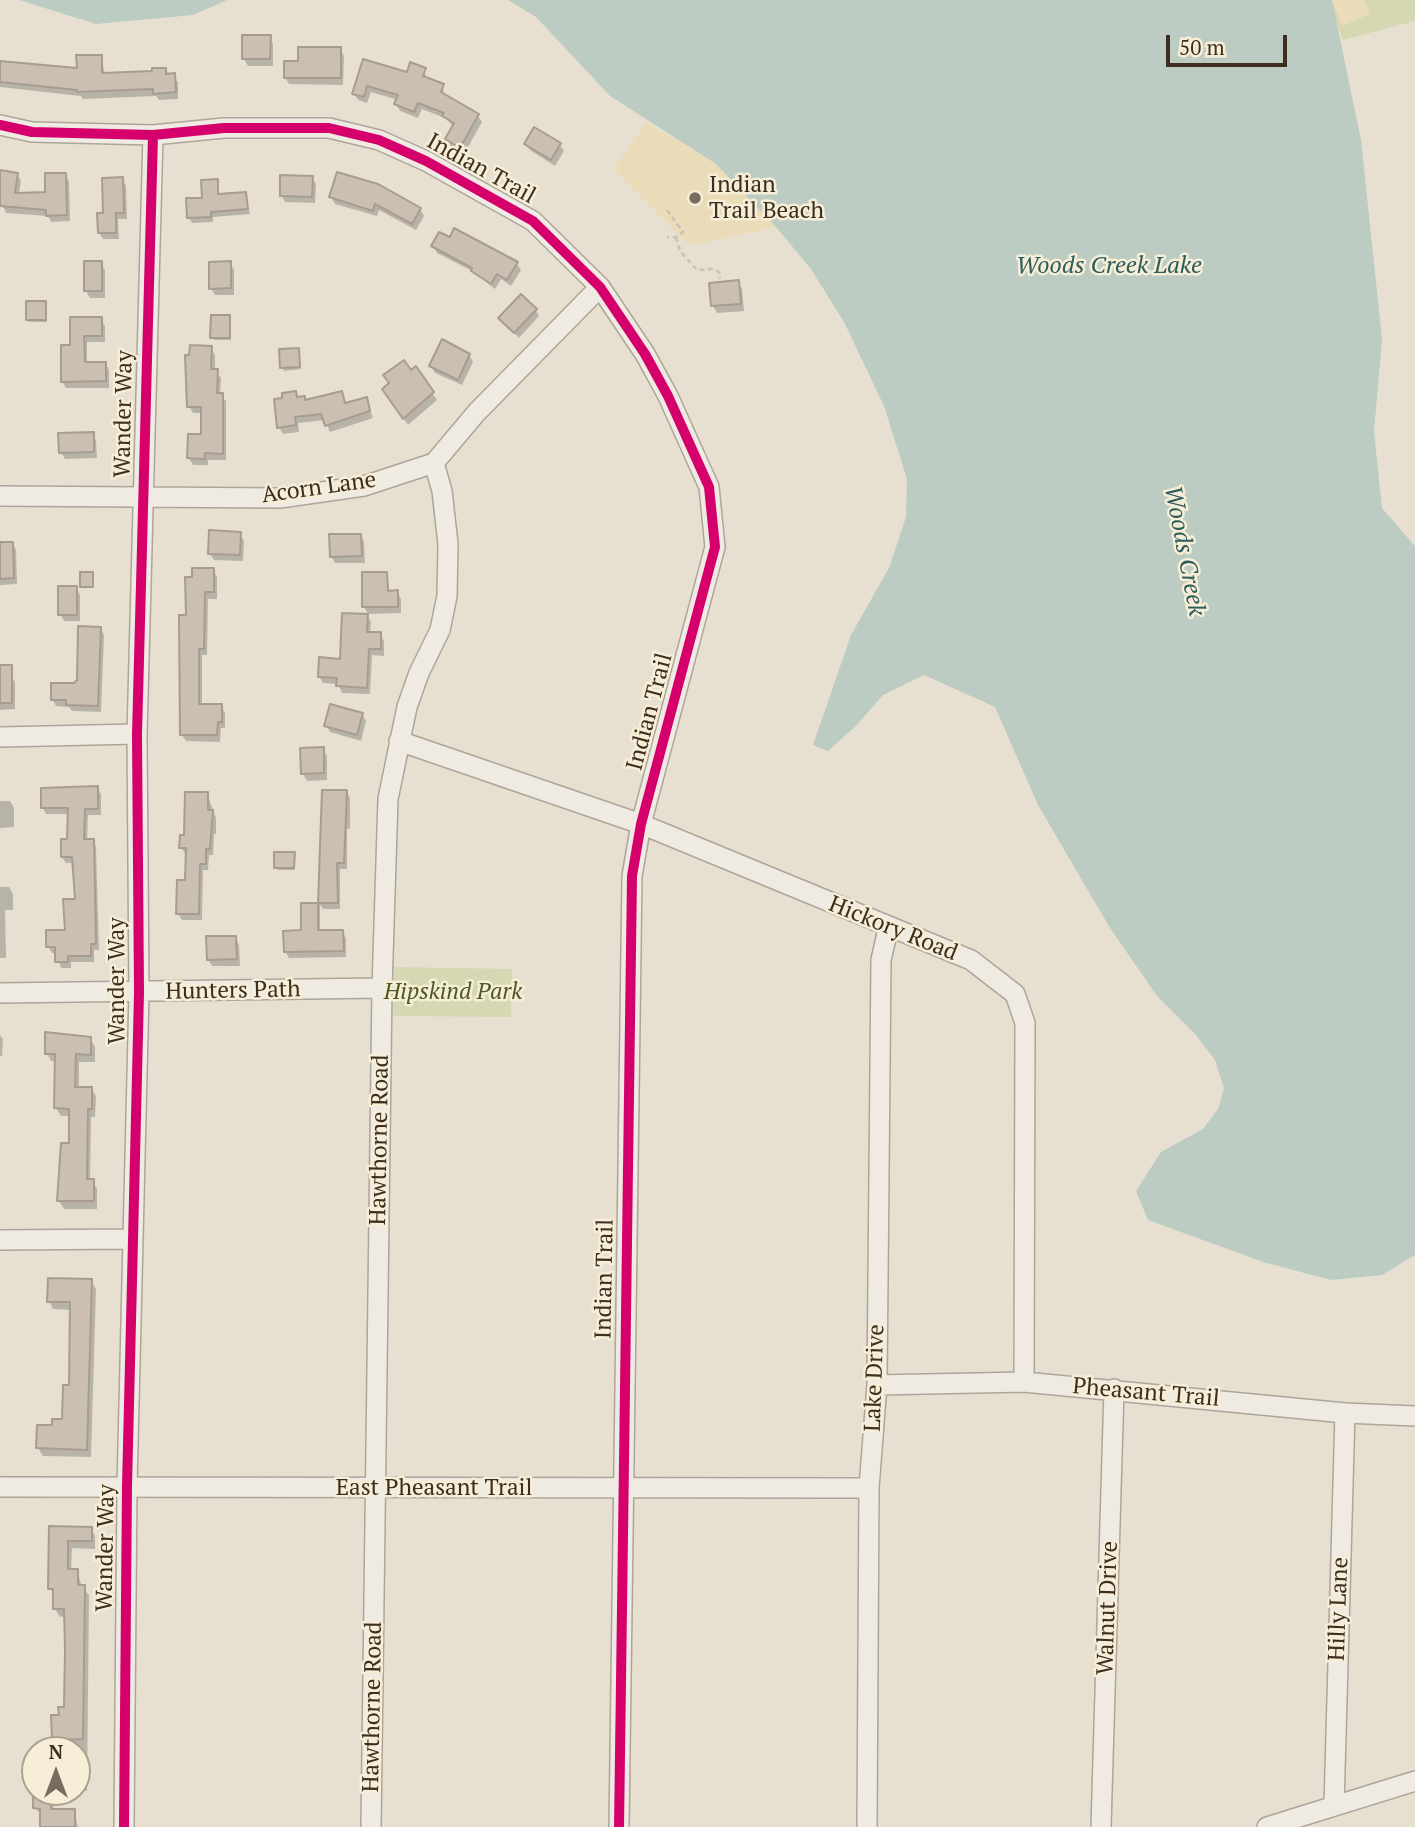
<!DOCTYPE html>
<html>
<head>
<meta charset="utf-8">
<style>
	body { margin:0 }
	#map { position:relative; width:1415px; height:1827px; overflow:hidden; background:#e7e0d1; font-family:"PT Serif",serif }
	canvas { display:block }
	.north { position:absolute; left:21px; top:1736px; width:70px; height:70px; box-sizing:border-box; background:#f7eed8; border:2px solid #ada18e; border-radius:50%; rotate:0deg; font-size:19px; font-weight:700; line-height:28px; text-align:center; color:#3d2e20 }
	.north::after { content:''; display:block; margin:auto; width:24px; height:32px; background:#786c5e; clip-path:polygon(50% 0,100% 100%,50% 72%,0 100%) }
	.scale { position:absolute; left:1166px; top:35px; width:121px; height:32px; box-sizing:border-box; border:4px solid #3d2e20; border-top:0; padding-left:9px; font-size:21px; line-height:24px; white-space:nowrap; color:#3d2e20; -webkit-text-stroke:5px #f7eed8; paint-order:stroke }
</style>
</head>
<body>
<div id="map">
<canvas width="1415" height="1827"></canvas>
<div class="north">N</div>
<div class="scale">50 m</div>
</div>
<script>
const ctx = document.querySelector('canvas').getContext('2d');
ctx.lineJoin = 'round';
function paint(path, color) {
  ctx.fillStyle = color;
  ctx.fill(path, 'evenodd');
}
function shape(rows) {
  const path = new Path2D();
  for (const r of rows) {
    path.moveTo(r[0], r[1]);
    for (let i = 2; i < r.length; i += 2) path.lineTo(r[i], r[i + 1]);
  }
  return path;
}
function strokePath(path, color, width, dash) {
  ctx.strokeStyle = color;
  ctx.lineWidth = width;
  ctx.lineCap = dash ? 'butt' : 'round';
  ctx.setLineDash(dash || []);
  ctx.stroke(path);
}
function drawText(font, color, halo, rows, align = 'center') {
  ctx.font = font + ' "PT Serif",serif';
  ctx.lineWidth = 5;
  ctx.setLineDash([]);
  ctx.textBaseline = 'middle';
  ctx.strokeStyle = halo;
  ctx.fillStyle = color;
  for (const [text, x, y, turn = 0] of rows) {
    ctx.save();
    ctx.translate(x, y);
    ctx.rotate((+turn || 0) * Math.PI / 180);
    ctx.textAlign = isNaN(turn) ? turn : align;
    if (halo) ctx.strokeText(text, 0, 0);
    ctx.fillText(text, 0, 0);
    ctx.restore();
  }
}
paint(shape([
	[1328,0,1415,0,1415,21,1343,40],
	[394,967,512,969,511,1017,393,1016]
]), '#d6d7b3');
paint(shape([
	[1332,0,1364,0,1370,14,1342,26],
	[646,122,716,164,776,227,689,246,614,169]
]), '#eadcb9');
paint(shape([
	[19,0,227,0,193,15,96,24],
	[508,0,1332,0,1361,140,1382,339,1374,432,1382,508,1415,546,1415,1255,1382,1275,1331,1280,1263,1262,1148,1220,1136,1191,1161,1152,1203,1129,1218,1109,1224,1088,1215,1060,1195,1034,1157,996,1110,928,1038,805,995,707,924,675,883,695,857,725,828,751,813,745,851,635,889,568,906,517,907,479,884,406,844,322,811,269,776,227,716,164,610,96,536,17]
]), '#bcccc2');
paint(shape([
	[270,37,273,44,273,66,248,66,244,59],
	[340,49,344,56,343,85,289,84,285,77,300,63],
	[101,57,105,74,154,73,165,70,178,82,178,99,159,100,156,96,83,99,81,96,0,87,0,63,78,70],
	[364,61,408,74,424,70,427,79,442,85,445,96,478,116,482,122,464,154,451,146,447,139,454,127,445,118,422,109,418,118,400,111,396,104,398,100,371,92,367,103,358,100,354,94],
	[526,144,560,145,564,151,555,166,530,150],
	[0,172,17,174,21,181,19,194,47,194,65,174,69,181,70,221,51,222,48,216,6,213,0,199],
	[312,178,316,184,315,203,285,202,281,195],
	[122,179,126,186,127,219,118,219,119,239,103,239,99,232,104,214],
	[217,181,220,196,245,194,250,214,213,217,213,222,192,223,189,217],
	[331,197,420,209,424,216,416,230,379,210,377,216,335,204],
	[434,246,517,264,521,270,511,286,501,279,495,289,474,272,437,253],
	[101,263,105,270,105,298,90,298,86,291],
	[230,263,234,270,234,295,215,295,211,288],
	[738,282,742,289,744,311,717,313,713,306,711,284],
	[45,303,47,322,29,322,27,319],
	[536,310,539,316,519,338,500,318],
	[229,317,231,340,214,340,212,337],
	[101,319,105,326,105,342,87,342,87,363,105,363,109,370,109,388,66,388,62,381,72,347],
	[211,348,215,355,215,371,221,378,220,395,226,401,226,460,208,460,208,465,193,465,189,458,203,436,203,413,193,413,189,406],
	[298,350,301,369,284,371,282,368],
	[469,355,473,362,462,385,435,373,431,366],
	[416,369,437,400,408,425,388,396],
	[295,393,306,402,341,393,346,404,366,399,373,418,330,432,325,420,298,423,299,432,283,434,279,427],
	[93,434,96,441,97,458,65,459,61,452],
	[240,534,244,541,243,561,214,560,210,553],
	[360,535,364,542,365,563,335,563,331,556],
	[0,541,12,543,16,550,17,584,0,585],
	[213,570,217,577,217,599,208,599,207,655,202,655,202,706,221,706,225,713,225,728,221,728,220,742,186,741,182,735,187,617],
	[386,573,390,592,397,592,401,599,401,613,368,614,364,607],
	[76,588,80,595,80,621,64,621,60,614],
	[367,615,371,622,370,634,380,634,384,641,384,656,372,655,370,694,342,693,338,684,323,683,319,676,342,660],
	[100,628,104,635,101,712,72,711,69,707,56,706,52,699,75,685],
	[0,675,11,675,15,682,15,709,0,710],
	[362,714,366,721,361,741,330,732,326,725],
	[323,749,327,756,327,780,307,781,303,774],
	[97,788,101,794,101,815,88,815,87,841,93,841,96,847,99,950,94,950,94,962,71,962,71,968,61,968,57,953,52,953,48,946,67,931,77,900,74,863,66,863,62,857,69,841,70,814,46,814,43,808],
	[346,791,350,798,350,829,347,829,347,869,340,869,340,909,323,909,320,905,320,932,342,932,346,938,346,957,289,958,285,951,303,932,303,905,319,905,324,792],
	[207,794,216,818,216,834,214,834,213,855,209,855,208,870,203,870,202,920,182,920,178,913,187,882,187,855,181,848],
	[0,801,10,801,14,808,14,827,0,828],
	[294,854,295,870,278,870,276,867],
	[0,887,9,887,13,894,13,910,5,910,6,958,0,958],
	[235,938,239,945,240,966,212,966,208,959],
	[0,1035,3,1039,2,1056,0,1056],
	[90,1038,95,1047,95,1062,79,1062,79,1088,91,1088,96,1096,95,1117,91,1117,90,1180,97,1188,97,1209,64,1209,59,1201,71,1144,71,1116,61,1116,56,1108,57,1061,51,1061,47,1053],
	[91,1281,96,1289,91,1457,43,1456,38,1448,54,1427,64,1421,71,1387,72,1310,53,1309,49,1301],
	[51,1528,91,1529,95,1536,95,1549,72,1548,71,1571,77,1570,82,1587,89,1595,87,1791,77,1791,77,1750,64,1750,53,1739,66,1709,66,1616,60,1617,55,1609,55,1597,50,1588],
	[50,1794,54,1810,74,1811,78,1827,41,1827,42,1815,35,1808]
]), '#0003');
const building = shape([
	[242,35,271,35,270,59,242,59,242,35],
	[298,47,341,47,341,78,284,78,284,61,298,61,298,47],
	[76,55,102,55,102,73,152,71,152,68,166,68,166,74,175,73,176,92,153,94,153,89,77,92,77,90,0,82,0,61,77,68,76,55],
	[363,59,407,72,410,62,426,68,423,76,444,84,441,92,479,114,460,148,445,139,454,123,442,116,444,113,418,103,414,112,394,104,398,95,367,86,364,97,352,94,363,59],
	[534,127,561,143,551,160,524,144,534,127],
	[0,170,18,173,15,193,45,192,45,173,66,173,67,215,46,216,46,210,0,206,0,170],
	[337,172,378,184,421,208,412,224,375,204,373,211,329,197,337,172],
	[280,175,313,176,312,197,280,196,280,175],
	[123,177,124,213,116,213,116,233,98,233,97,213,103,213,102,178,123,177],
	[218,179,218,194,246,192,248,209,211,212,211,217,187,218,186,198,202,198,201,180,218,179],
	[454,228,518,262,507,280,497,274,491,284,471,271,472,268,431,246,439,232,450,237,454,228],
	[84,261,102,261,102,291,84,291,84,261],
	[231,261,231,288,209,289,209,262,231,261],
	[739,280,741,304,711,306,709,283,739,280],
	[521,294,537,309,514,333,498,318,521,294],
	[26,301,46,301,46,320,26,320,26,301],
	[211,315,230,315,230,338,210,338,211,315],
	[70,317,102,317,102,336,84,336,85,362,106,362,106,381,61,382,61,345,70,345,70,317],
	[442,339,470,354,458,380,429,366,442,339],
	[190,345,212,346,211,369,218,369,217,393,223,393,223,454,205,453,205,459,187,458,188,434,201,434,201,407,187,407,185,355,189,355,190,345],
	[299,348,300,367,280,368,279,349,299,348],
	[404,360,411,370,416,366,434,392,403,419,382,389,389,383,383,375,404,360],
	[296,391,297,397,305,396,305,400,342,391,345,403,367,397,370,411,325,426,321,414,295,417,296,425,277,428,274,399,282,398,282,393,296,391],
	[94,432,94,452,59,453,58,433,94,432],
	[209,530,241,532,240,555,208,554,209,530],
	[329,534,361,534,362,556,330,557,329,534],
	[0,542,13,542,14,578,0,579,0,542],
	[192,568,214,568,214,592,205,592,204,649,199,649,199,704,222,704,222,722,218,722,217,735,180,735,179,615,186,615,185,577,192,577,192,568],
	[80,572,93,572,93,587,80,587,80,572],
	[362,572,387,572,388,591,398,590,398,607,362,607,362,572],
	[58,586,77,586,77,615,58,615,58,586],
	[342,613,368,614,367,632,381,632,381,649,369,649,367,688,336,686,337,678,318,677,319,657,340,659,342,613],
	[78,626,101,627,98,706,66,705,66,700,51,700,51,683,74,683,77,680,78,626],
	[0,665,12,665,12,703,0,703,0,665],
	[330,704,363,713,357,735,324,726,330,704],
	[324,747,324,773,301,774,300,748,324,747],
	[98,786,98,809,85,809,84,839,94,839,96,944,91,944,91,956,68,956,68,962,55,962,55,947,46,947,46,930,65,930,63,899,75,899,72,857,61,857,61,839,67,839,68,808,41,808,41,788,98,786],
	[322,790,347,790,344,863,337,863,338,903,318,903,322,790],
	[185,792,208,792,208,810,213,810,210,849,206,849,206,864,200,864,199,914,176,914,177,880,185,880,186,848,179,848,180,835,184,835,185,792],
	[274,852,295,852,294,868,274,868,274,852],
	[301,903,318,903,318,930,343,930,344,951,284,952,283,931,301,930,301,903],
	[206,936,236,936,237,959,207,960,206,936],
	[45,1032,91,1037,91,1055,76,1054,75,1087,92,1087,92,1109,88,1109,87,1179,94,1179,94,1201,57,1201,61,1143,69,1143,69,1109,54,1108,55,1054,45,1054,45,1032],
	[48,1278,92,1279,87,1450,36,1448,37,1425,52,1425,52,1419,62,1419,63,1385,69,1385,70,1302,47,1302,48,1278],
	[49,1526,92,1527,92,1541,68,1541,68,1569,78,1569,78,1585,85,1585,83,1739,52,1740,51,1715,59,1715,58,1707,64,1707,65,1649,64,1609,53,1609,53,1589,48,1589,49,1526],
	[33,1792,51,1792,51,1809,75,1809,75,1827,40,1827,40,1809,33,1808,33,1792]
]);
paint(building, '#cbbfb2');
strokePath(building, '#a89c90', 2);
const street = shape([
	[0,125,32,132,153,135,224,128,329,128,379,140,426,161,533,221,600,287,645,354,668,396,709,487,715,547,641,824,632,876,619,1827],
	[0,496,280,498,364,486,434,463,477,412,600,287],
	[0,737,137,734],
	[399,741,641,824,971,960,1015,994,1025,1023,1024,1382],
	[0,993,382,988],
	[0,1240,133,1239],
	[877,1385,1024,1382,1345,1413,1415,1416],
	[0,1487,869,1488],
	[1334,1806,1345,1413],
	[124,1827,127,1486,139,993,137,734,153,135],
	[371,1827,382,988,388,799,407,707,419,673,440,630,447,596,448,544,442,491,434,463],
	[867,1827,869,1488,877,1385,881,960,888,929],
	[1101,1827,1114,1389],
	[1267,1827,1415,1781]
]);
strokePath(street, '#ada599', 22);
strokePath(shape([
	[667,210,683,232,676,237,667,237],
	[676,237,680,251,697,270,713,269,719,272,720,279]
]), '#c8c2b9', 2.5, [5, 3.5]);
strokePath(street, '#efebe3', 19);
strokePath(shape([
	[0,125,32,132,153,135,224,128,329,128,379,140,426,161,533,221,600,287,645,354,668,396,709,487,715,547,641,824,632,876,619,1827],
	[124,1827,127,1486,139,993,137,734,153,135]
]), '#d6006c', 10);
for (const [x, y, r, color] of [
	[695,198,7,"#786c5e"]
]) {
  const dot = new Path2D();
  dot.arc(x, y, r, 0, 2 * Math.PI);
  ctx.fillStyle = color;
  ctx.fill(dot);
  strokePath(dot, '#f7eed8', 2.5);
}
drawText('23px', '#3d2e20', '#f7eed8', [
	["Indian Trail",481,169,29],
	["Wander Way",124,414,-89],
	["Acorn Lane",319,488,-8],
	["Indian Trail",650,712,-75],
	["Hickory Road",893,929,22],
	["Wander Way",117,981,-90],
	["Hunters Path",233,991,-1],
	["Hawthorne Road",380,1140,-89],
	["Indian Trail",605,1279,-89],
	["Lake Drive",875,1378,-88],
	["Pheasant Trail",1146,1393,5],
	["East Pheasant Trail",434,1488],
	["Wander Way",106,1548,-89],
	["Walnut Drive",1108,1608,-88],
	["Hilly Lane",1339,1609,-88],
	["Hawthorne Road",373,1707,-89]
]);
drawText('23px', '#3d2e20', '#f7eed8', [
	["Indian",709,185],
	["Trail Beach",709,211]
], 'left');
drawText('italic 23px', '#4d5a26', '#f7eed8', [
	["Hipskind Park",453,992]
]);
drawText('italic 24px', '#2f5d5a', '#f7eed8', [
	["Woods Creek Lake",1109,266],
	["Woods Creek",1184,551,79]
]);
</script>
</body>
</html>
